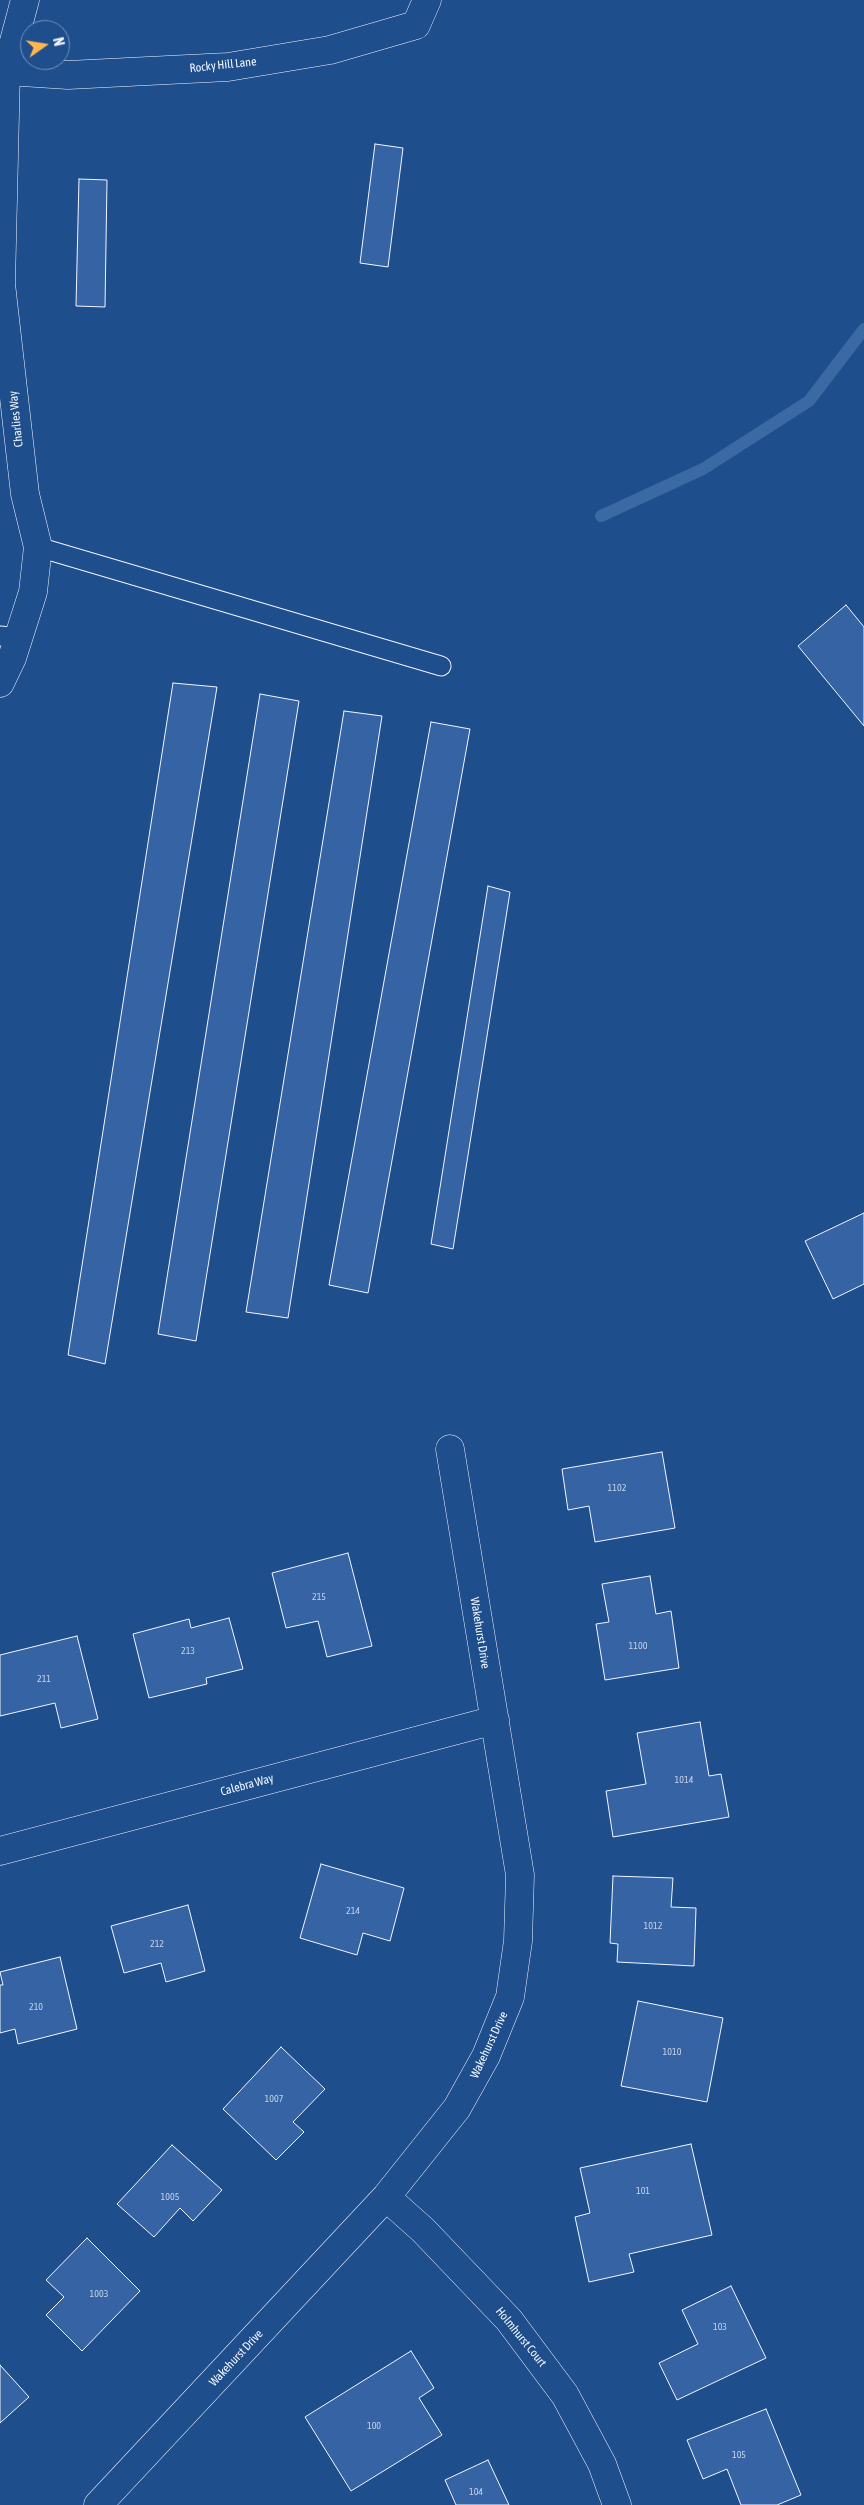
<!DOCTYPE html>
<html>
<head>
<meta charset="utf-8">
<style>
	body { margin:0 }
	#map { position:relative; width:864px; height:2505px; overflow:hidden; background:#1f4e8c; font-family:"Asap Condensed",sans-serif }
	canvas { display:block }
	.north { position:absolute; left:20px; top:20px; width:50px; height:50px; box-sizing:border-box; background:#1f4e8c; border:1px solid #7391ba; border-radius:50%; rotate:77deg; font-size:14px; font-weight:700; line-height:20px; text-align:center; color:#f2f6ff }
	.north::after { content:''; display:block; margin:auto; width:18px; height:22px; background:#ffb74d; clip-path:polygon(50% 0,100% 100%,50% 72%,0 100%) }
</style>
</head>
<body>
<div id="map">
<canvas width="864" height="2505"></canvas>
<div class="north">N</div>
</div>
<script>
const ctx = document.querySelector('canvas').getContext('2d');
ctx.lineJoin = 'round';
function shape(rows) {
  const path = new Path2D();
  for (const r of rows) {
    path.moveTo(r[0], r[1]);
    for (let i = 2; i < r.length; i += 2) path.lineTo(r[i], r[i + 1]);
  }
  return path;
}
function strokePath(path, color, width, dash) {
  ctx.strokeStyle = color;
  ctx.lineWidth = width;
  ctx.lineCap = dash ? 'butt' : 'round';
  ctx.setLineDash(dash || []);
  ctx.stroke(path);
}
function paint(path, color) {
  ctx.fillStyle = color;
  ctx.fill(path, 'evenodd');
}
function drawText(font, color, halo, rows, align = 'center') {
  ctx.font = font + ' "Asap Condensed",sans-serif';
  ctx.lineWidth = 4;
  ctx.setLineDash([]);
  ctx.textBaseline = 'middle';
  ctx.strokeStyle = halo;
  ctx.fillStyle = color;
  for (const [text, x, y, turn = 0] of rows) {
    ctx.save();
    ctx.translate(x, y);
    ctx.rotate((+turn || 0) * Math.PI / 180);
    ctx.textAlign = isNaN(turn) ? turn : align;
    if (halo) ctx.strokeText(text, 0, 0);
    ctx.fillText(text, 0, 0);
    ctx.restore();
  }
}
strokePath(shape([
	[601,516,703,469,809,401,864,329]
]), '#3b69a3', 12);
const building = shape([
	[375,144,403,148,388,267,360,263,375,144],
	[79,179,107,180,105,307,76,306,79,179],
	[846,605,864,627,864,726,798,646,846,605],
	[173,683,217,687,105,1364,68,1355,173,683],
	[260,694,299,701,196,1341,158,1334,260,694],
	[344,711,382,716,288,1318,246,1312,344,711],
	[431,722,470,729,368,1293,329,1285,431,722],
	[488,886,510,892,453,1249,431,1244,488,886],
	[864,1213,864,1284,833,1299,805,1241,864,1213],
	[662,1452,675,1528,595,1542,589,1506,568,1510,562,1469,662,1452],
	[348,1553,372,1646,327,1657,318,1621,286,1628,272,1573,348,1553],
	[650,1576,656,1614,671,1611,679,1668,605,1680,596,1624,609,1622,602,1584,650,1576],
	[229,1618,243,1669,206,1678,207,1684,149,1698,133,1634,189,1619,191,1628,229,1618],
	[77,1636,98,1719,61,1728,55,1703,0,1716,0,1655,77,1636],
	[700,1722,709,1776,721,1774,729,1817,613,1837,606,1791,646,1784,637,1733,700,1722],
	[321,1864,404,1888,390,1941,363,1933,357,1955,300,1938,321,1864],
	[613,1876,673,1878,671,1907,696,1908,694,1966,617,1962,618,1944,610,1943,613,1876],
	[188,1905,205,1971,166,1982,161,1963,124,1973,111,1926,188,1905],
	[60,1957,77,2029,18,2044,15,2029,0,2033,0,1985,3,1985,0,1972,60,1957],
	[638,2001,723,2018,707,2102,621,2086,638,2001],
	[281,2047,325,2089,293,2122,304,2132,276,2160,223,2109,281,2047],
	[691,2144,712,2235,629,2254,634,2272,589,2282,575,2217,590,2213,580,2168,691,2144],
	[172,2145,222,2190,193,2221,180,2208,154,2237,117,2204,172,2145],
	[87,2238,140,2291,82,2351,46,2315,64,2297,46,2280,87,2238],
	[731,2286,766,2358,677,2400,659,2363,698,2344,682,2310,731,2286],
	[411,2351,434,2388,419,2398,442,2435,351,2491,305,2417,411,2351],
	[0,2365,29,2397,0,2423,0,2365],
	[766,2409,801,2495,777,2505,741,2505,727,2469,703,2479,687,2440,766,2409],
	[488,2460,509,2505,456,2505,445,2480,488,2460]
]);
paint(building, '#3563a3');
strokePath(building, '#f2f6ff', 1);
const service = shape([
	[38,547,441,666],
	[0,636,19,638]
]);
const minor = shape([
	[0,75,6,71,68,75,228,67,330,50,416,25,427,0],
	[0,683,12,658,33,592,38,547,25,494,1,284,6,71,25,0],
	[0,1851,495,1720],
	[386,2197,423,2230,509,2320,565,2395,602,2464,617,2505],
	[98,2505,386,2197,457,2108,486,2056,510,1997,518,1941,520,1875,450,1449]
]);
strokePath(service, '#f2f6ff', 21);
strokePath(minor, '#f2f6ff', 29);
strokePath(service, '#1f4e8c', 19);
strokePath(minor, '#1f4e8c', 28);
drawText('10px', '#c3d1e8', null, [
	["1102",617,1488],
	["215",319,1597],
	["1100",638,1646],
	["213",188,1651],
	["211",44,1679],
	["1014",684,1780],
	["214",353,1911],
	["1012",653,1926],
	["212",157,1944],
	["210",36,2007],
	["1010",672,2052],
	["1007",274,2099],
	["101",643,2191],
	["1005",170,2197],
	["1003",99,2294],
	["103",720,2327],
	["100",374,2426],
	["105",739,2455],
	["104",476,2492]
]);
drawText('12px', '#f2f6ff', '#1f4e8c', [
	["Rocky Hill Lane",223,65,-6],
	["Charlies Way",16,419,-96],
	["Wakehurst Drive",480,1633,81],
	["Calebra Way",247,1785,-15],
	["Wakehurst Drive",489,2045,-65],
	["Holmhurst Court",521,2337,51],
	["Wakehurst Drive",236,2358,-47]
]);
</script>
</body>
</html>
